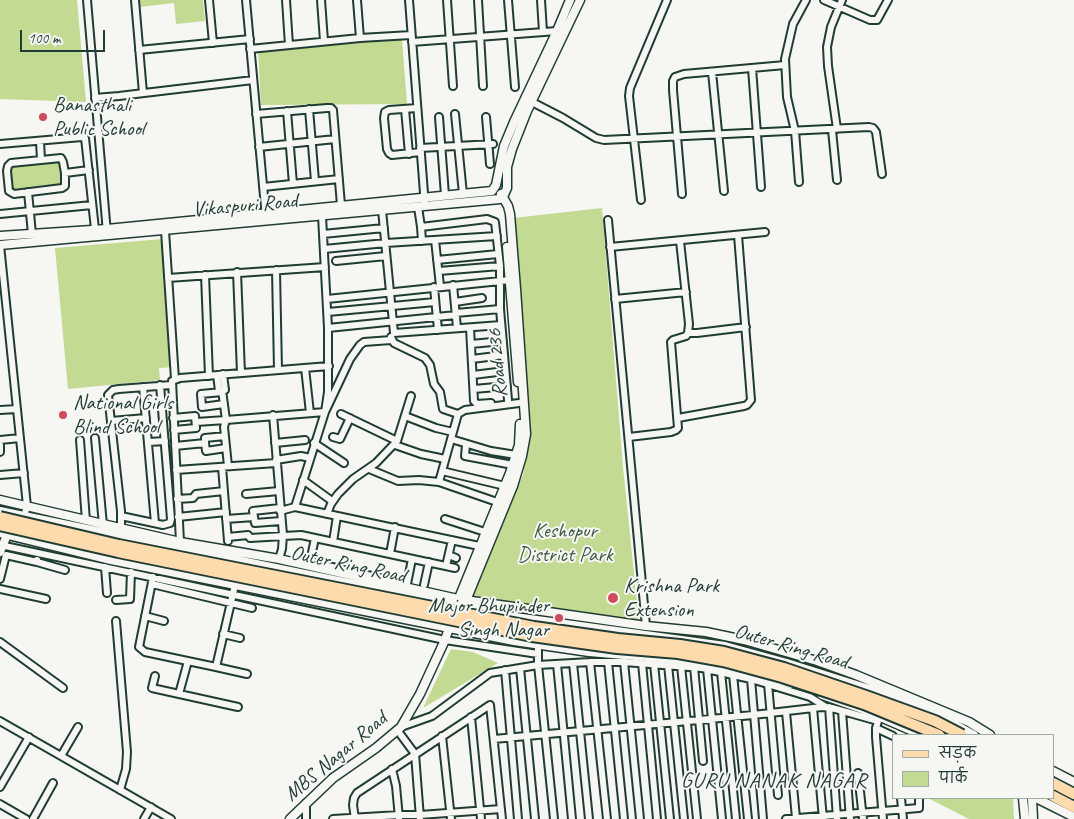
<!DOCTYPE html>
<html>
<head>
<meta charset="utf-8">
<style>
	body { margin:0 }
	#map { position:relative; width:1074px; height:819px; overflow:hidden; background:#f6f6f2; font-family:Caveat,"Playpen Sans Deva",sans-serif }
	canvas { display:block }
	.legend { position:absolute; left:892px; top:734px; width:162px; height:65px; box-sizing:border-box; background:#f6f6f2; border:1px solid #a0aca6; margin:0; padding:6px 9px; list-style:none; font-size:15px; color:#1f3d34 }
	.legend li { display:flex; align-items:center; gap:10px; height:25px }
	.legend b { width:25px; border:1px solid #a0aca6 }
	.scale { position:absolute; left:20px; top:30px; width:85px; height:22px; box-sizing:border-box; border:2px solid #1f3d34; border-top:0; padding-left:6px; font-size:15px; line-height:18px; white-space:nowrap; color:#1f3d34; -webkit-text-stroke:4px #f6f6f2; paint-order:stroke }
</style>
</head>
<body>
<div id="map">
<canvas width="1074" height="819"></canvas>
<ul class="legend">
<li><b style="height:6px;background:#fedbac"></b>सड़क</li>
<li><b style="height:14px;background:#c2da91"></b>पार्क</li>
</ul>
<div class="scale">100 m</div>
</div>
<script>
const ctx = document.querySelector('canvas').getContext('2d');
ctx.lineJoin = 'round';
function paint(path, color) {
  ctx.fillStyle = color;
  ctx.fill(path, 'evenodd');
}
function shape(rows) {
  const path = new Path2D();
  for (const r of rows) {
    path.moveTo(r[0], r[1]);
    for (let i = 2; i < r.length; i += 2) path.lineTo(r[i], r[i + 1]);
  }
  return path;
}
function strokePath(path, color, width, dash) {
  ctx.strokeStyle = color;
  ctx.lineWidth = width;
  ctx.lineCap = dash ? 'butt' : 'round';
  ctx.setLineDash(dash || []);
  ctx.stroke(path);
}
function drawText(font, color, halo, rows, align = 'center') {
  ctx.font = font + ' Caveat,sans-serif';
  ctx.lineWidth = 4;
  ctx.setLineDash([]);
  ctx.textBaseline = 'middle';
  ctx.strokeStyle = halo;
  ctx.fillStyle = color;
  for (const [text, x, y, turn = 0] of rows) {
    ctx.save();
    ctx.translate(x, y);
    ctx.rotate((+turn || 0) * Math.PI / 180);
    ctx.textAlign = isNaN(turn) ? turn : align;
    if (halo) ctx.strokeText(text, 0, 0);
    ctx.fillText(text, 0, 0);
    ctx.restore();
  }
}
paint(shape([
	[0,0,77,0,86,102,0,99],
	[139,0,203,0,205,21,176,24,174,3,140,7],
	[402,39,407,104,261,105,258,49],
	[59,159,61,186,11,191,8,164],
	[602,208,623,467,639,622,470,595,523,475,531,426,514,218],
	[163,239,175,367,159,368,160,380,68,389,55,248],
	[451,649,473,652,498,663,423,708],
	[928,798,1011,798,1013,799,1014,819,969,819]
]), '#c2da91');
const minor = shape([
	[87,0,107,233],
	[135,0,143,93],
	[209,0,213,43],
	[246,0,266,218],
	[286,0,289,45],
	[321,0,324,41],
	[357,0,360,38],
	[409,0,425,206],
	[447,0,453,86],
	[478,0,483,86],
	[508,0,515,87],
	[541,0,543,32],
	[824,0,870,20,877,20,888,0],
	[412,42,557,31],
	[250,49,360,38,411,35],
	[139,50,250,39],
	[752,68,761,187],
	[712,72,724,191],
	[95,98,119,96,253,80],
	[532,102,563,118,596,138,604,140,869,127,873,128,876,132,882,174],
	[417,108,389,110,385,112,384,118,387,149,389,153,392,155,421,152],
	[309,109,315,181],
	[405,109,409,154],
	[287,111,293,184],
	[256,114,327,108,331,108,333,110,341,205],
	[455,114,463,194],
	[439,117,445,195],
	[486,117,490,164],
	[837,129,828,66,827,47,831,27,842,0],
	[832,130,837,180],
	[40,141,41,160],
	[0,144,82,137,85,138,95,229],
	[259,147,335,139],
	[420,148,493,144],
	[65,173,65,186,62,188,14,194,9,191,7,171,8,166,11,163,61,158,63,162,65,173,89,170],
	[799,182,795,131,787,97,785,59,793,24,806,0],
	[263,187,339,179],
	[28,192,32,234],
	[682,194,673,90,673,81,675,77,684,74,785,65],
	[641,200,629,96,630,88,667,0],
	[418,207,421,227],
	[382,210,394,333,501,325],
	[0,214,92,205],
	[608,220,646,626],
	[165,231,175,379],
	[323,234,384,228],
	[435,240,440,286],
	[422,241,421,227,487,219,495,222,500,266,500,309,508,400],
	[0,245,27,506,24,517],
	[610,247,765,232],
	[324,249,386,243,497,236],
	[437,260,498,254],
	[336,261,386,256],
	[276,270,278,370],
	[439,271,500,266],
	[237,272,241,373],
	[205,275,209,376],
	[168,278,325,267],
	[453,285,457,328],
	[434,287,438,330],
	[327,299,510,280],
	[615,299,686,292],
	[455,302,482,298],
	[328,312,435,302],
	[456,313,500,309],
	[328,328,456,315],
	[470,328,474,401,477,404,491,403],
	[688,333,697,333,746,327],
	[391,337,394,343,425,358,430,365,434,384,440,392,443,409,458,414],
	[471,344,503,341],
	[472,359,504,355],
	[305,368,310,413],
	[217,375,219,391,225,390,223,374],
	[473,375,505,371],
	[143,387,155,523],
	[474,389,507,386],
	[222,392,201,394,202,407,224,404],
	[0,410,17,409],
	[341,414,397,441],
	[273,415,283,535,282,549,279,559],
	[405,416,436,428,453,432],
	[173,418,195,416,196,428,174,430],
	[678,418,744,406,747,405,751,400,738,235],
	[111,421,146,418],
	[196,422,226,420,222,390],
	[225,436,205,438,205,443,206,451,226,448],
	[333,437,340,439,341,437,350,418],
	[629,437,671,432,676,430,678,428,671,342,673,340,686,336,688,333,689,324,680,241],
	[95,438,103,525],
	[451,439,491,451,516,455],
	[0,440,20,438],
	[80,440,86,521],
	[149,442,165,441],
	[275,443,305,440],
	[314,443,344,463],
	[0,445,0,452],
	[395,445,421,454,445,459],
	[466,445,465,456,513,465],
	[175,446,205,443],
	[276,460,301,456,310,458],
	[228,466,224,427,226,420,325,412,350,359,360,345,364,342,391,340],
	[222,467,228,541],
	[369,469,398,481,419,480,439,482,497,502],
	[176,470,276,463],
	[442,471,505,486],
	[0,475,24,473],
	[303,480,332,501],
	[439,482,458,414,465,410,519,403],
	[246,494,279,491],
	[177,499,193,498,196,494,224,491],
	[295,507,325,412,328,392,328,328,322,216],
	[280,508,253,511,255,523,281,521],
	[280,511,295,507,484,547],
	[327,514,331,504,338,494,353,479,376,463,397,441,411,396],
	[121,516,163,525,170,523,171,519,160,385],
	[178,517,226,512],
	[226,519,254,517],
	[445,519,485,532],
	[121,529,121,511,108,395,113,390,119,389,171,385],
	[228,537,248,535,250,538,301,535,455,568],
	[315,538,310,562,407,584,412,559],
	[180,542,172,381,180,378,329,366],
	[333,542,337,516],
	[0,545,445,640,538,654],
	[390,554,395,527],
	[449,555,456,558],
	[37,560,37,562,65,570],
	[446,566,452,540],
	[105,567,107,593],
	[153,577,139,647,145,652,216,667,235,585],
	[0,579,6,555,37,562],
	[152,584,252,608],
	[424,585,429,562],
	[0,589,46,599],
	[116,600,130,599,131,572],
	[145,616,164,621],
	[116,621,127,752,126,769,120,790],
	[223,634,240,638],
	[0,642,63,688],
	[538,645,538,665,554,819],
	[590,662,607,819],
	[608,662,624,819],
	[624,662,640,819],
	[573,663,589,819],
	[642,663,657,819],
	[557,664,572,819],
	[654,664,670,819],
	[668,665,684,819],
	[681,666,697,819],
	[216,667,247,674],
	[694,667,703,761],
	[520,668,535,819],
	[707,669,722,819],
	[505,670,518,819],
	[721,672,736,819],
	[733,675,748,819],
	[155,676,152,688,238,707],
	[751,679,763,819],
	[768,684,778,795],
	[179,694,188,661],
	[829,707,837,818],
	[813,708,823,819],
	[842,711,850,819],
	[786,712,796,818],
	[471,717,481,819],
	[879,718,876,728,876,737,883,819],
	[0,721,171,819],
	[401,727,432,716,490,673,538,665,590,662,624,662,702,668,751,679,810,697,826,707],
	[876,728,893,736],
	[398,731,415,754,420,818],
	[442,736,451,819],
	[494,739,753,715,822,707,832,708,878,721],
	[61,756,78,727],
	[392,769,396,786,399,818],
	[858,773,863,819],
	[0,787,29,737],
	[901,798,903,819],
	[0,804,26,819],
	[33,819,53,783],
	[144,819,151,807],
	[306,819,306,803],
	[333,819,399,815,420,815,501,809],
	[355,819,353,805,354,798,357,793,490,705,502,819],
	[786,819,919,808,919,798]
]);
const tertiary = shape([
	[0,236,107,229,492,191,496,185,504,146,514,122,557,31,570,0],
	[0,245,500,199,503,197,507,188,507,167,512,149,527,111,580,0],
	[507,247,518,382],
	[0,500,180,542,279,559,458,599,646,626,706,632,744,640,817,661,856,675,969,722,990,735],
	[0,511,508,616,725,646,787,663,869,689,937,715,974,735],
	[0,533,111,560,514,641,589,652,693,661,742,671,790,684],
	[0,552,7,535],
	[457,603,510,473,519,445,520,424],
	[465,603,513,486,522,456,526,434,516,289,510,214,508,206,501,194],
	[822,695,862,709,922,735],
	[1053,771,1074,782],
	[1023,798,1025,819],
	[1032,798,1033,819],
	[1036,798,1074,817],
	[290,819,333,778,376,748,401,727,420,694,445,640,449,628]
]);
const primary = shape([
	[1053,783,1074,794],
	[1053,796,1074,807]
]);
strokePath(minor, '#1f3d34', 10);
strokePath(tertiary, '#1f3d34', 11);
strokePath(primary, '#1f3d34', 14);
strokePath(minor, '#f6f6f2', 6);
strokePath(tertiary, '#f6f6f2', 8);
strokePath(primary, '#fedbac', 10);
const primaryBridge = shape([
	[0,517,119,545,534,627,618,639,680,645,724,652,784,668,866,696,935,721,962,735],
	[0,525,118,552,532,636,617,648,678,653,723,661,782,677,864,704,939,735]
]);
strokePath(primaryBridge, '#1f3d34', 14, []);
strokePath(primaryBridge, '#fedbac', 10);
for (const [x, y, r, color] of [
	[43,117,5,"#d1495b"],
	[63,415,5,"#d1495b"],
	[613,598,6,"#d1495b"],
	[559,618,5,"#d1495b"]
]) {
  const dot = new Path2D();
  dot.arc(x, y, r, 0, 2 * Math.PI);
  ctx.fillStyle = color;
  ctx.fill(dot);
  strokePath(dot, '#f6f6f2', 2);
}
drawText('21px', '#1f3d34', '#f6f6f2', [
	["Banasthali",53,105],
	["Public School",53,129],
	["National Girls",73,403],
	["Blind School",73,427],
	["Krishna Park",624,586],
	["Extension",624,610],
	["Major Bhupinder",549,606,"right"],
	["Singh Nagar",549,630,"right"]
], 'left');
drawText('21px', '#1f3d34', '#f6f6f2', [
	["Vikaspuri Road",245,206,-5],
	["Road 236",498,363,-95],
	["Outer Ring Road",348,565,12],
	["Outer Ring Road",791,647,16],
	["MBS Nagar Road",336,757,-40]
]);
drawText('21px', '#405c47', '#f6f6f2', [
	["Keshopur",565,531],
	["District Park",565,555]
]);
ctx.letterSpacing = '1px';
drawText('22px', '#1f3d34', '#f6f6f2', [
	["GURU NANAK NAGAR",774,781]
]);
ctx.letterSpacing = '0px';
</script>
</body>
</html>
